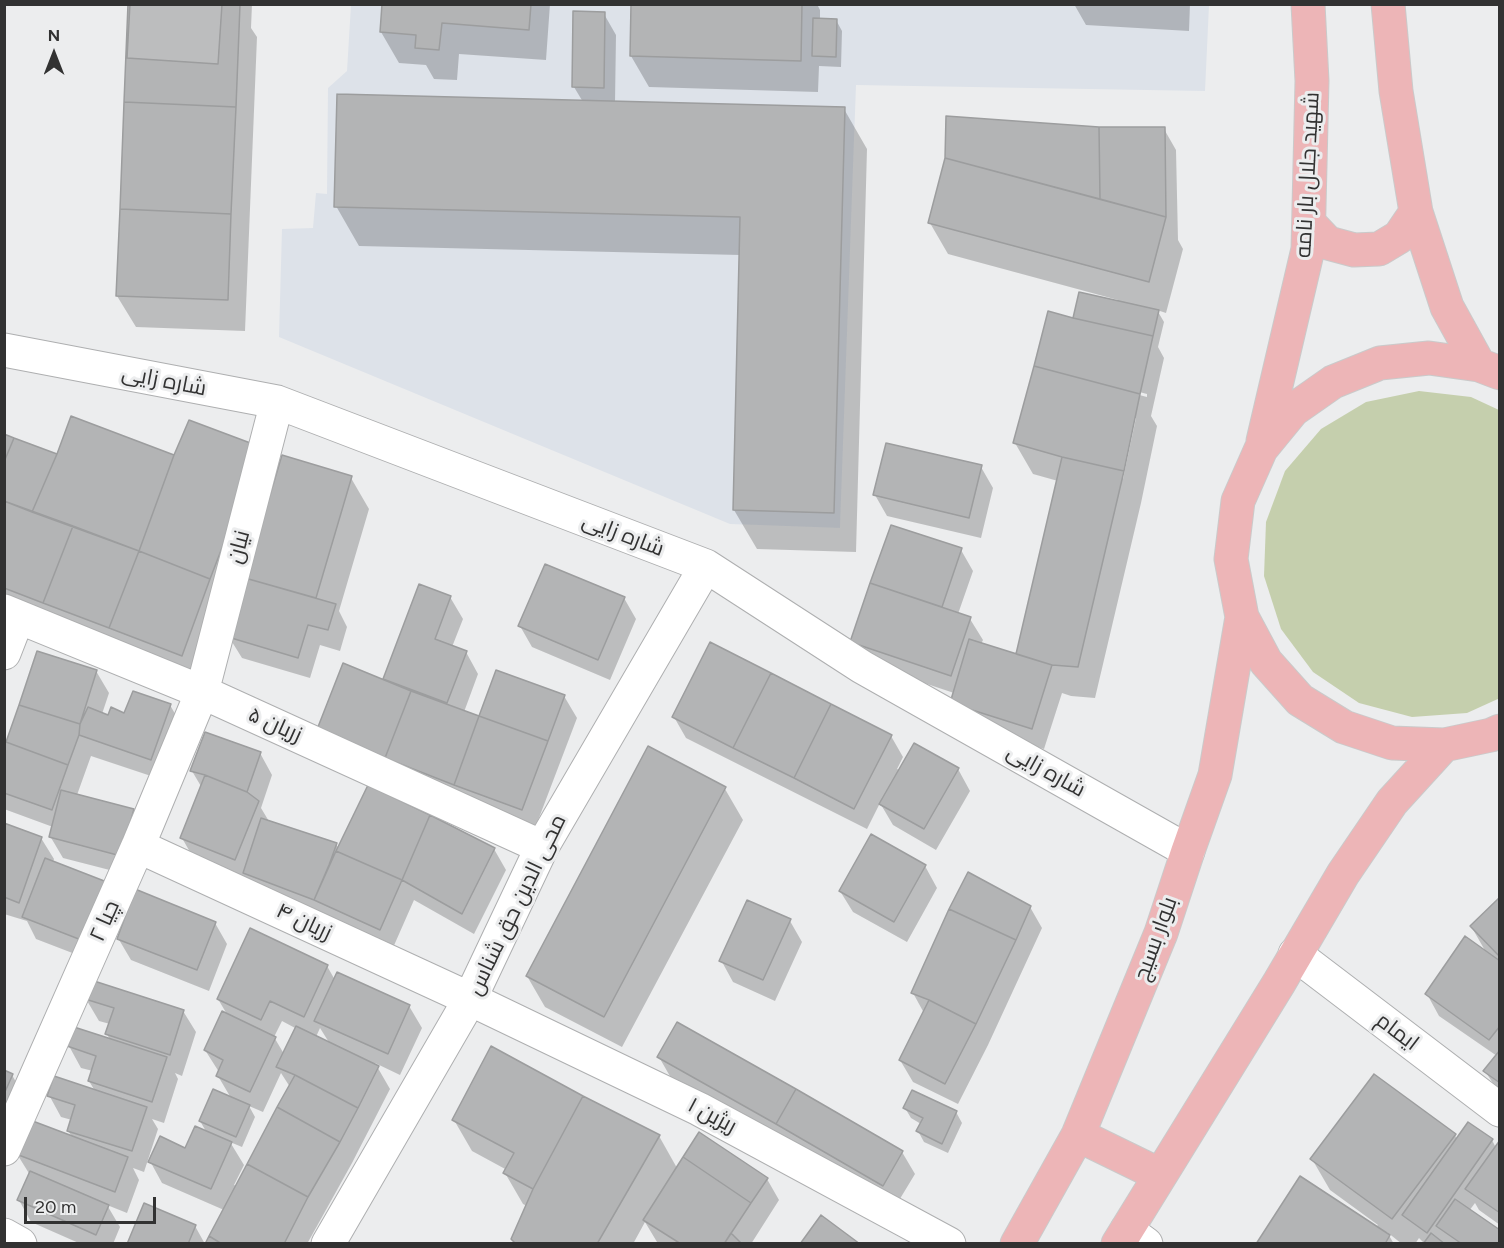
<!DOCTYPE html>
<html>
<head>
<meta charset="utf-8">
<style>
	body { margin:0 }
	#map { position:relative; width:1504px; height:1248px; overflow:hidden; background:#ecedee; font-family:Figtree,sans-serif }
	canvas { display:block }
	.frame { position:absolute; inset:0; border:6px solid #323232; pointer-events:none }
	.north { position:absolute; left:24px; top:24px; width:60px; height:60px; -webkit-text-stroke:4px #ecedee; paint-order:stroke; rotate:0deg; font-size:16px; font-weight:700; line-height:24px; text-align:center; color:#323232 }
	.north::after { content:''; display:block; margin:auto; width:21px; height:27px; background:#323232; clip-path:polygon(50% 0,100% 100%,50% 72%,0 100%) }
	.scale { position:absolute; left:24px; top:1197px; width:132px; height:27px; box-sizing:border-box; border:3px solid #323232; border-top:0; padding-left:8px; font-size:18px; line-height:21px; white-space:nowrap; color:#323232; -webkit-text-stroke:4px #ecedee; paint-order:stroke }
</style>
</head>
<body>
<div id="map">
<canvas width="1504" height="1248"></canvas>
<div class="frame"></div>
<div class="north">N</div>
<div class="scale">20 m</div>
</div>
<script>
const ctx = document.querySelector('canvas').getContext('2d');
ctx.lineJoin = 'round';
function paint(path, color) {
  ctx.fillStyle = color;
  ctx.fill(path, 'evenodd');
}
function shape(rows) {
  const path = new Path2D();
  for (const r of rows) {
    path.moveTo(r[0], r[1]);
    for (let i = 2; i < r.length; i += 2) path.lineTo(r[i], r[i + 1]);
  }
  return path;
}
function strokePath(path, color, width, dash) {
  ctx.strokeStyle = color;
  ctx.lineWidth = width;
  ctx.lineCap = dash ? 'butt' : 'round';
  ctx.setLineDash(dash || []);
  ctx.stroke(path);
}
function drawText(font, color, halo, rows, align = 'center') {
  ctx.font = font + ' Figtree,Cairo,sans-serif';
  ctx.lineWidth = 6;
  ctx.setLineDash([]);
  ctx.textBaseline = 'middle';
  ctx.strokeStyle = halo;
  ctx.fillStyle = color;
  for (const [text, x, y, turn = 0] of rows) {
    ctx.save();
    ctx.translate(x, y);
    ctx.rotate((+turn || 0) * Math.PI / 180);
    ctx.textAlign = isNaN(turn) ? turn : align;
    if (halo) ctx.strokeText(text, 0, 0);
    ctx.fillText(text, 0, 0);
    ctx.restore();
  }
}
paint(shape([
	[351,5,1209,5,1205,91,856,85,840,528,730,524,279,337,282,229,313,228,316,193,327,194,328,88,347,71]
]), '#dde2e9');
paint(shape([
	[1419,391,1471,397,1499,410,1500,698,1467,713,1412,717,1359,703,1313,672,1281,629,1264,576,1266,522,1285,471,1321,429,1366,402]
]), '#c5cfad');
paint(shape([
	[129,4,252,4,251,28,257,37,245,331,136,327,117,296],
	[384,4,550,4,546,60,459,54,457,80,434,79,426,65,399,63,381,32],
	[633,4,817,4,820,10,820,20,836,20,842,31,841,67,819,66,818,92,649,87,631,56],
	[1074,4,1190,4,1189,31,1086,25],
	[604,14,616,35,615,103,844,109,867,149,856,552,757,549,734,510,740,255,359,246,336,206,583,102,574,87],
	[947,118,1099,129,1164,129,1176,150,1178,240,1183,249,1166,313,1157,310,1164,322,1158,347,1164,358,1151,416,1157,426,1141,503,1095,698,1071,696,1062,693,1044,749,964,724,951,703,954,693,864,663,852,642,892,527,961,550,973,571,958,614,970,619,983,640,981,644,1017,656,1058,481,1033,474,1015,443,1049,313,1074,320,1080,294,1118,302,1118,300,948,254,930,223,947,158],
	[1050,369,1147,394,1147,397,1050,372],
	[1133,418,1136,418,1123,479,1120,478],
	[4,436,58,456,174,457,259,448,276,478,351,478,369,509,339,611,347,627,340,651,320,645,310,678,242,658,229,637,194,677,4,604],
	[981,467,993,488,981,538,887,516,875,495],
	[420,586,450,597,463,619,452,647,466,652,478,674,464,712,480,718,564,696,577,718,534,831,330,754,384,681],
	[624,598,636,619,610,680,532,647,520,626],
	[96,671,109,693,102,714,108,717,125,715,170,705,182,726,163,780,91,756,77,795,133,810,145,831,133,876,63,858,50,836,53,827,4,809,4,750],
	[674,717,891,736,903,757,897,769,900,770,958,769,970,791,936,850,893,825,880,803,867,829,686,738],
	[260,753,272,775,261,808,270,823,336,844,339,849,494,849,506,870,474,934,414,900,392,950,194,859,182,838,202,788,192,771],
	[725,789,743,820,622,1047,545,1007,527,976],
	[4,825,41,838,54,859,53,862,101,964,36,939,27,921,4,914],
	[925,866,937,888,907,942,853,912,840,891],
	[1500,899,1500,1094,1485,1071,1497,1056,1439,1016,1427,994,1487,954,1471,926],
	[1030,907,1042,928,988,1045,958,1104,913,1082,900,1060,924,1013,913,993],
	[790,921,802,942,775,1001,733,982,721,960],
	[215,923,227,944,209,991,131,960,118,938],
	[327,966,335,980,337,974,409,1006,422,1028,400,1075,375,1063,390,1089,352,1163,307,1244,206,1244,224,1210,162,1183,150,1161,186,1150,207,1133,200,1121,231,1098,218,1076,219,1072,205,1050,228,1016,218,999],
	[282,1021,297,1029,284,1054,274,1037],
	[320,1028,330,1044,316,1037],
	[281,1073,290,1087,237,1186,234,1185,244,1165,230,1142,242,1147,255,1117,249,1106,263,1112],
	[86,999,183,1011,196,1032,182,1076,175,1073,178,1079,164,1123,152,1119,158,1129,144,1172,133,1168,139,1180,127,1213,107,1205,120,1227,113,1244,81,1244,31,1222,19,1200,30,1175,17,1154,73,1138,68,1131,72,1120,61,1117,49,1095,95,1091,89,1081,93,1071,81,1068,69,1046,110,1040,107,1034,110,1024,99,1021],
	[659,1057,796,1090,902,1152,915,1174,895,1207,671,1078],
	[4,1072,12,1075,24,1096,4,1130],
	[905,1108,956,1112,962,1123,948,1153,924,1142,918,1131,921,1124,911,1118],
	[454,1120,659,1136,677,1168,767,1179,779,1200,751,1244,660,1244,657,1242,645,1222,633,1244,515,1244,512,1239,527,1206,523,1204,505,1173,507,1170,472,1151],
	[1455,1135,1457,1140,1492,1140,1496,1148,1500,1143,1500,1225,1479,1210,1475,1203,1469,1211,1500,1244,1425,1244,1419,1238,1415,1244,1402,1244,1387,1232,1394,1244,1258,1244,1376,1227,1378,1225,1330,1190,1312,1159],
	[195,1226,205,1244,129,1244]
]), '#0003');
const building = shape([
	[128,4,240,5,236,107,124,102,128,4],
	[130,4,222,4,218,64,127,58,130,4],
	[382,4,531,4,529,30,442,23,439,50,415,48,416,35,380,32,382,4],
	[631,4,802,4,801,61,630,56,631,4],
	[573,11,605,12,604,88,572,87,573,11],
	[813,18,837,19,836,57,812,56,813,18],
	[337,94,845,107,834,513,733,510,740,217,334,207,337,94],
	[124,102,236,107,231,214,120,209,124,102],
	[946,116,1099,127,1100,199,945,158,946,116],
	[1099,127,1165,127,1166,217,1100,199,1099,127],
	[945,158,1166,217,1149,282,928,223,945,158],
	[120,209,231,214,228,300,116,296,120,209],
	[1079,292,1159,310,1153,336,1073,318,1079,292],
	[1048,311,1073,318,1153,336,1140,394,1034,366,1048,311],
	[1034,366,1140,394,1124,471,1062,457,1013,443,1034,366],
	[71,416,174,455,139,551,32,512,57,454,71,416],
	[189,420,261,447,210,579,139,551,174,455,189,420],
	[4,434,14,438,4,462,4,434],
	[14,438,57,454,32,512,4,501,4,462,14,438],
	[886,443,982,465,969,518,873,495,886,443],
	[282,455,352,476,316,598,245,578,282,455],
	[1062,457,1124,471,1078,667,1052,665,1016,654,1062,457],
	[4,501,73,526,43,603,4,588,4,501],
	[891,525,962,548,942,607,870,583,891,525],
	[73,526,139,551,109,628,43,603,73,526],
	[139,551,210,579,182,656,109,628,139,551],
	[545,564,625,597,598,660,518,626,545,564],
	[245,578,336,604,328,630,308,625,298,658,228,637,245,578],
	[870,583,971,617,951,676,850,642,870,583],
	[419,584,451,596,435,639,467,651,447,703,383,679,419,584],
	[969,639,1052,665,1032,729,950,703,969,639],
	[710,642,771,673,733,748,672,717,710,642],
	[37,651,97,670,80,724,19,705,37,651],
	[343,663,411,691,385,758,316,732,343,663],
	[496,670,565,695,548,741,479,716,496,670],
	[771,673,831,704,794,778,733,748,771,673],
	[133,691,171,704,151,760,79,735,80,724,88,707,108,715,111,707,124,713,133,691],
	[411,691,479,716,454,785,385,758,411,691],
	[831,704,892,735,854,809,794,778,831,704],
	[19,705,80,724,79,735,68,765,6,742,19,705],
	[479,716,548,741,522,810,454,785,479,716],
	[205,732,261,752,247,792,205,775,190,771,205,732],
	[6,742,68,765,52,810,4,793,4,745,6,742],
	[914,743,959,768,924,829,879,804,914,743],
	[648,746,726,787,604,1017,526,976,648,746],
	[205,775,247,792,259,801,235,860,180,838,205,775],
	[368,785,430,815,402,880,336,851,368,785],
	[61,790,134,809,121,856,49,837,61,790],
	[430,815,495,848,462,914,402,880,430,815],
	[261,818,337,843,329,865,314,900,243,873,261,818],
	[4,823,42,837,19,903,4,897,4,823],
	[871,834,926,865,894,922,839,891,871,834],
	[336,851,402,880,380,930,314,900,336,851],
	[45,858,112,884,89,943,22,917,45,858],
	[968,872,1031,906,1016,940,949,909,968,872],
	[135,889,216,922,197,970,117,939,135,889],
	[1500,897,1500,957,1470,926,1500,897],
	[747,900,791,919,763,980,719,961,747,900],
	[949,909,1016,940,976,1024,929,1000,911,993,949,909],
	[250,928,328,965,304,1017,270,1001,261,1020,217,999,250,928],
	[1465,936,1500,961,1500,1026,1489,1040,1425,994,1465,936],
	[337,972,410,1005,388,1054,314,1021,337,972],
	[91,980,184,1010,170,1055,105,1034,114,1008,85,999,91,980],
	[929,1000,976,1024,945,1084,899,1060,929,1000],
	[222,1011,276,1037,250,1092,216,1076,223,1060,204,1050,222,1011],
	[677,1022,796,1089,776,1124,657,1057,677,1022],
	[296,1026,379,1066,358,1108,295,1075,276,1067,296,1026],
	[74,1027,167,1057,152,1102,88,1081,96,1056,67,1046,74,1027],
	[491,1046,583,1096,533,1189,503,1173,514,1153,452,1120,491,1046],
	[1500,1050,1500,1083,1483,1071,1500,1050],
	[4,1070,13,1074,4,1094,4,1070],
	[1374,1074,1456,1134,1392,1219,1310,1159,1374,1074],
	[295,1075,358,1108,340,1142,277,1107,295,1075],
	[54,1076,147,1107,132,1151,67,1131,75,1105,47,1096,54,1076],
	[213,1089,250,1105,236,1137,199,1121,213,1089],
	[796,1089,903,1151,883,1186,776,1124,796,1089],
	[912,1090,957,1111,942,1144,916,1131,923,1118,903,1108,912,1090],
	[583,1096,660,1135,597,1244,516,1244,511,1239,533,1189,583,1096],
	[277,1107,340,1142,308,1197,247,1164,277,1107],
	[30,1120,128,1157,115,1192,16,1154,30,1120],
	[1468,1122,1493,1139,1427,1233,1402,1215,1468,1122],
	[195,1126,232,1142,211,1189,148,1162,160,1136,185,1148,195,1126],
	[699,1132,768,1178,751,1203,683,1157,699,1132],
	[1500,1140,1500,1213,1465,1189,1500,1140],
	[683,1157,751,1203,724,1244,681,1244,643,1220,683,1157],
	[247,1164,308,1197,284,1244,222,1244,209,1236,247,1164],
	[30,1171,109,1205,96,1235,17,1200,30,1171],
	[1300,1176,1390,1235,1385,1244,1256,1244,1300,1176],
	[1455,1199,1500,1230,1500,1244,1462,1244,1436,1226,1455,1199],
	[144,1203,196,1225,188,1244,127,1244,144,1203],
	[821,1215,860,1244,800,1244,821,1215],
	[731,1233,742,1244,724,1244,731,1233],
	[1431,1233,1445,1244,1423,1244,1431,1233],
	[209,1236,222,1244,205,1244,209,1236]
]);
paint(building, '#b3b4b5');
strokePath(building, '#9c9d9e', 1.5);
const minor = shape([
	[4,350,277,402,706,566,862,667,1188,851],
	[4,611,202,692,542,847],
	[4,653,18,617],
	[138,846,470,999,699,1109,949,1244],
	[1295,954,1500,1110],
	[4,1149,138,846,202,692,277,402],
	[1127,1230,1146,1244],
	[4,1235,20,1244],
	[328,1244,470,999,542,847,706,566]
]);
const major = shape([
	[1388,4,1396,91,1416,212,1447,307,1479,365],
	[1309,223,1328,243,1354,250,1379,249,1399,237,1416,212],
	[1500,373,1479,365,1429,358,1380,363,1333,382,1293,410,1261,449,1238,501,1231,559,1242,617,1266,662,1300,700,1344,727,1392,743,1444,745,1491,735,1500,731],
	[1263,441,1308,249,1312,81,1308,4],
	[1078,1135,1160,1175],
	[1017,1244,1078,1135,1161,933,1188,851,1215,775,1242,617],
	[1118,1244,1279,983,1343,874,1392,802,1444,745]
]);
strokePath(minor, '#aeafb0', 35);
strokePath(major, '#cacaca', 35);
strokePath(minor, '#fff', 33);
strokePath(major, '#edb5b7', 33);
drawText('22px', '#323232', '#ecedee', [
	["شهید جلال بار نامه",1308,175,-87],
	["شاره زایی",164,381,11],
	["شاره زایی",623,535,21],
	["نیان",239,547,-75],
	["زریان ۵",275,725,24],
	["شاره زایی",1046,771,29],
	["محی الدین حق شناس",517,905,-64],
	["چیا ۲",105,921,-66],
	["زریان ۴",304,922,25],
	["بلوار بسیج",1156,939,-70],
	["ایمام",1397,1032,37],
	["ریژین ۱",712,1116,28]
]);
</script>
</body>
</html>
